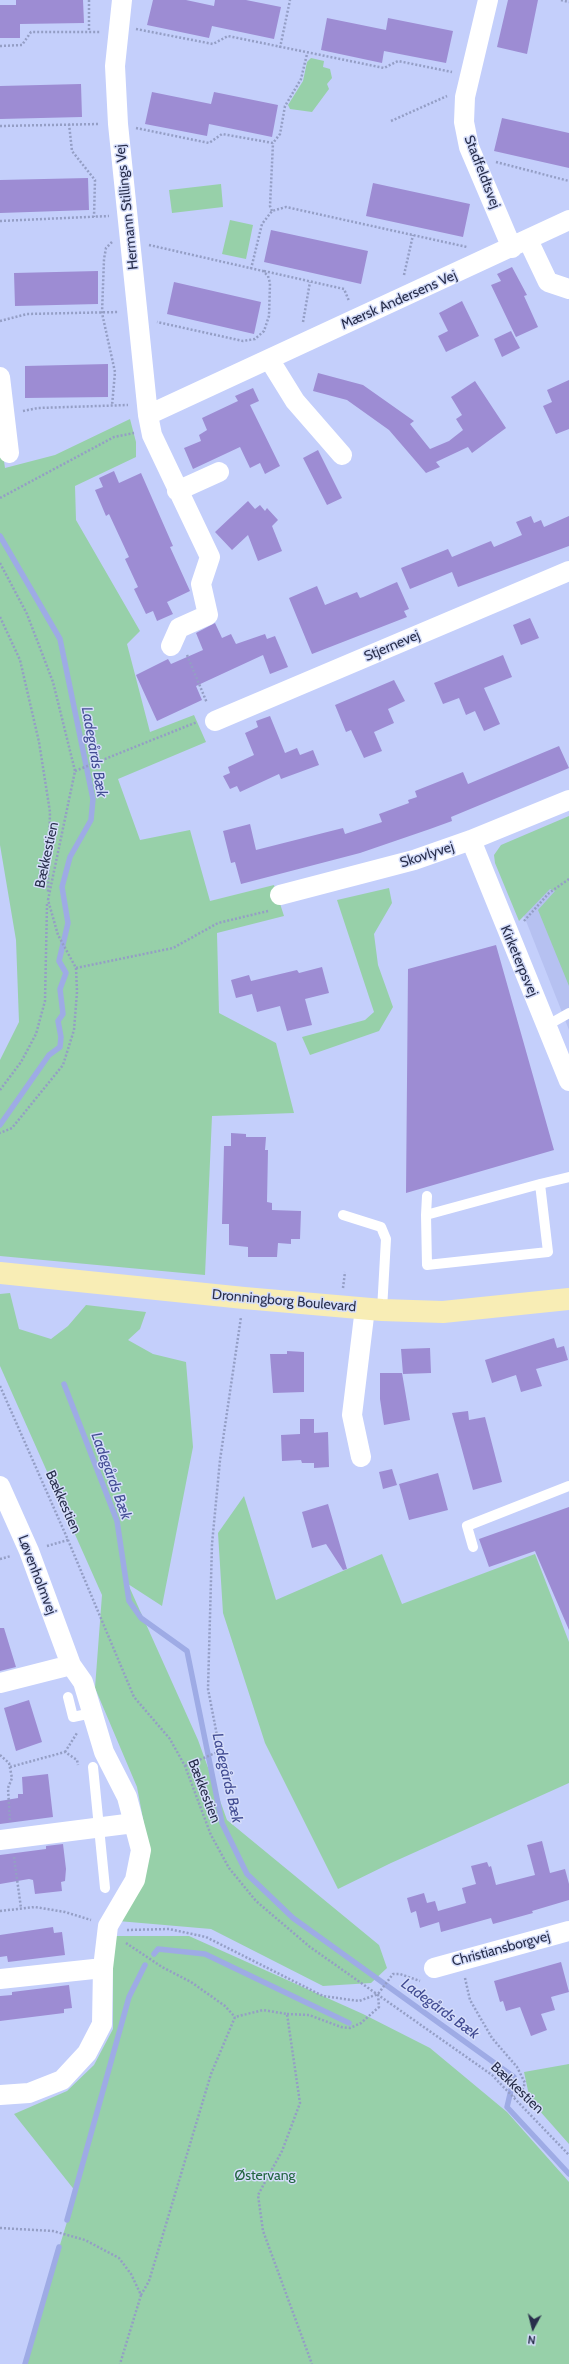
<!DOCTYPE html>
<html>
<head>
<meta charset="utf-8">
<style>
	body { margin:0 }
	#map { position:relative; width:569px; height:2364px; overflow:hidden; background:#c4cffb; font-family:Cabin,sans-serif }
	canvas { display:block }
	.north { position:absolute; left:513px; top:2308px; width:40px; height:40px; -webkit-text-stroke:3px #d5ddfa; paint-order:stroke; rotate:187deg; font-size:11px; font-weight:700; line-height:16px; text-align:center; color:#282e4b }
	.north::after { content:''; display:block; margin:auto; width:14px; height:18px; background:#282e4b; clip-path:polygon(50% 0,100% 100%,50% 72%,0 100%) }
</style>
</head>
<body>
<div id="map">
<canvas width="569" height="2364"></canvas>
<div class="north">N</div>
</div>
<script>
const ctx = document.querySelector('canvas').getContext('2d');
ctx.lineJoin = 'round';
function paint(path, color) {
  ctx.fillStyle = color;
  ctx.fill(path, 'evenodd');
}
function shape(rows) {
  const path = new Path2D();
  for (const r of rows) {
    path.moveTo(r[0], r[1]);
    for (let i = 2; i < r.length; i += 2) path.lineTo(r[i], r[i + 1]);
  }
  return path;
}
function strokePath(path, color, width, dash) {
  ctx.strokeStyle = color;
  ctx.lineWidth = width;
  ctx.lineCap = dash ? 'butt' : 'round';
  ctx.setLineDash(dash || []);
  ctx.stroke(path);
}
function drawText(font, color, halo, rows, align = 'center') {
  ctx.font = font + ' Cabin,sans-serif';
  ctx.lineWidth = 3;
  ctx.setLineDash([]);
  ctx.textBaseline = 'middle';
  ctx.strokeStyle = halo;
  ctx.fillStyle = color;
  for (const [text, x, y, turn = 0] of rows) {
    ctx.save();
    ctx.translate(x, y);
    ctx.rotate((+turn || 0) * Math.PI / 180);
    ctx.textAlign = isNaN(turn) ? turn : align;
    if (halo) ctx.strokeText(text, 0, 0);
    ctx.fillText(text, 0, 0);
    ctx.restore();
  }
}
paint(shape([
	[569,822,569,1030,498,850]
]), '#b6c1f1');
paint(shape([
	[311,58,324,61,323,67,330,69,332,78,327,84,329,89,312,112,290,109,288,105,303,81,307,62],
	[221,184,223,207,172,213,169,190],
	[230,220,253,225,246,259,222,254],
	[130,419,136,442,136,457,75,486,76,520,140,631,127,644,150,732,194,715,206,742,118,779,140,840,190,830,210,901,274,885,284,916,217,933,219,1013,276,1043,294,1113,212,1116,205,1275,0,1256,0,1060,19,1022,16,940,0,845,0,434,5,468,55,455],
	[569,816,569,986,538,910,555,891,550,889,519,921,495,863,494,855,501,845],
	[389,888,392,903,374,934,378,965,393,1007,379,1031,310,1055,302,1037,365,1020,374,1012,337,900],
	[10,1293,19,1329,51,1339,68,1326,86,1305,146,1312,140,1329,128,1340,153,1354,186,1362,193,1447,162,1606,128,1584,198,1740,227,1820,379,1945,387,1968,371,1983,323,1986,211,1929,118,1921,150,1856,137,1787,95,1688,102,1595,0,1366,0,1294],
	[244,1496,276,1600,382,1554,402,1604,535,1554,569,1642,569,1783,391,1863,338,1889,265,1743,223,1613,218,1533],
	[113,1936,189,1936,363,2014,430,2048,507,2112,569,2182,569,2364,24,2364,76,2192,14,2114,67,2091,94,2065,113,2029],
	[569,2064,569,2144,530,2100,524,2072]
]), '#97d0a9');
strokePath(shape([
	[0,536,60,639,93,799,91,820,70,857,62,887,68,923,59,961,66,973,60,989,63,1014,58,1021,61,1037,60,1047,49,1055,0,1125],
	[64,1384,117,1521,129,1601,141,1618,187,1651,222,1823,247,1874,293,1918,514,2077,507,2107,569,2174],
	[154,1954,158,1949,205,1954,349,2023],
	[67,2220,129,1997,145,1965],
	[25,2364,59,2247]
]), '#9eabe5', 5.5);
paint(shape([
	[16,0,83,0,84,23,20,24,20,38,0,38,0,5,16,5],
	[153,0,186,0,214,6,215,0,246,0,281,7,274,39,212,26,209,38,147,25],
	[508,0,538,0,527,54,497,47],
	[327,18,386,30,388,18,453,31,446,63,384,51,382,63,321,50],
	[81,84,82,117,0,119,0,86],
	[152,92,211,104,214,92,278,105,272,137,209,124,207,136,145,124],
	[502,118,569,133,569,168,494,151],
	[88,178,89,210,0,213,0,180],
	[373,183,470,204,463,237,366,216],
	[271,230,368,251,361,284,264,262],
	[512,267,527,295,524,296,538,327,516,337,491,285,501,281,497,274],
	[98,271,98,304,15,306,14,273],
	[174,282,261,302,254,334,167,314],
	[462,301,479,336,446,352,438,336,448,331,439,313],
	[511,331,520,348,502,357,494,339],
	[108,364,108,397,25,398,25,366],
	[318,373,363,385,414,421,410,424,430,449,449,441,463,430,456,419,462,415,451,397,475,381,506,428,472,453,468,447,436,462,440,467,426,473,389,430,347,400,313,391],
	[569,380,569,429,556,434,543,406,552,402,547,390],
	[253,388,259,401,250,405,280,466,265,474,260,463,250,468,240,447,193,469,184,448,201,441,199,435,207,430,202,418,238,401,235,396],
	[318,450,342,498,327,505,303,458],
	[114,471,119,483,141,473,173,546,170,547,190,591,167,602,173,614,157,621,153,611,146,614,134,589,138,587,125,559,129,557,109,514,106,516,95,490,103,487,99,478],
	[248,501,255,509,260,505,265,511,267,508,278,520,272,526,282,551,258,561,248,535,232,550,215,532],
	[531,516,534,523,541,520,544,527,569,516,569,546,458,587,452,572,410,589,401,568,448,549,452,557,491,541,494,547,522,535,516,522],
	[397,582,409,609,404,611,407,617,312,654,289,598,317,586,325,605,357,592,360,598,363,597],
	[530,618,539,638,521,645,513,625],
	[215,623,222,638,231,634,236,644,265,634,267,639,275,636,288,667,270,674,263,655,196,686,202,700,157,721,136,675,168,659,171,664,203,650,196,633],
	[503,655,512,677,484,688,500,724,484,731,475,711,466,715,459,698,443,704,434,683],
	[394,680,405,701,388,709,394,723,374,732,382,751,364,758,351,730,346,732,335,705],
	[270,716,285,753,297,748,300,755,313,750,319,765,281,779,279,774,240,792,237,786,230,789,223,776,230,773,228,767,254,755,245,733,258,727,256,721],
	[559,746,569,768,451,817,452,821,430,829,360,853,241,884,235,862,231,863,223,831,250,824,256,850,343,828,345,834,382,822,379,814,409,803,408,800,417,797,415,791,463,772,468,784],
	[496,945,554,1150,406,1193,408,969],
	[322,967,329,993,305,999,312,1025,287,1031,280,1006,257,1012,252,994,236,998,231,980,249,975,251,981,297,970,299,973],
	[231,1133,246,1134,246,1137,266,1137,265,1150,268,1150,267,1202,272,1203,272,1210,301,1211,300,1239,291,1239,291,1244,278,1243,277,1257,248,1257,248,1247,229,1245,229,1224,222,1224,224,1146,231,1146],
	[554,1338,557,1348,564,1346,568,1360,536,1369,542,1386,521,1392,516,1375,492,1383,485,1360],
	[430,1348,431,1373,403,1374,401,1349],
	[287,1351,304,1352,304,1392,273,1393,270,1354,287,1354],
	[380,1373,402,1373,410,1420,384,1425,380,1399],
	[468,1411,469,1420,485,1417,502,1482,473,1490,452,1413],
	[300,1419,314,1419,314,1433,328,1432,329,1467,314,1468,314,1463,302,1463,301,1460,282,1461,281,1435,300,1434],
	[392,1469,397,1485,383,1489,379,1472],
	[438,1473,448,1510,409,1520,399,1484],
	[328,1504,347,1569,343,1570,326,1544,312,1548,302,1512],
	[569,1507,569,1630,535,1551,489,1567,479,1539],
	[0,1628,4,1628,16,1667,0,1671],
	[29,1700,42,1742,16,1751,4,1708],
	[48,1774,53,1817,0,1824,0,1801,18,1798,18,1794,23,1794,22,1777],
	[542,1841,550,1873,565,1869,569,1884,569,1900,532,1911,533,1913,493,1924,491,1918,441,1932,439,1922,420,1928,416,1911,411,1913,407,1898,424,1893,427,1903,435,1901,438,1911,466,1903,462,1888,476,1884,471,1866,487,1862,489,1867,491,1866,496,1885,535,1875,527,1845],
	[63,1844,66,1869,65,1881,61,1882,62,1891,35,1894,33,1880,29,1879,0,1884,0,1855,46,1849,46,1846],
	[53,1927,54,1933,62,1932,65,1955,8,1962,7,1956,0,1957,0,1935],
	[561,1962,569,1992,551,1997,555,2010,541,2014,547,2030,531,2036,520,2007,506,2011,503,2001,500,2002,494,1981],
	[69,1985,72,2008,64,2009,64,2013,0,2021,0,1996,12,1995,12,1992]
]), '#9d8cd3');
strokePath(shape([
	[89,0,89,31],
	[561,0,569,2],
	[136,29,213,44,228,36,384,68,398,61,452,72],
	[0,46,22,45,31,32,100,32],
	[280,48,290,0],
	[391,121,447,96],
	[69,124,72,151,95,180,94,217],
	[0,126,100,124],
	[136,128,209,143,222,134,273,143,280,134,285,106,301,79,307,54],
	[496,162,569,181],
	[272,211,270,206,273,143],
	[0,221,109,216],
	[112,242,106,248,104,259,102,313,115,372,112,406],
	[149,245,263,271,268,276,270,283,269,316,264,331,255,339,243,341,157,322],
	[251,269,262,224,272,211,286,207,467,247],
	[264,271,344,289,349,301],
	[404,275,413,235],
	[0,321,27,314,119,312],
	[303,322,310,282],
	[23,411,38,408,128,405],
	[0,498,114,437,134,433],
	[0,563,27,614,53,682,75,771,48,900,58,935,76,968,77,992,74,1030,63,1065,12,1128,0,1133],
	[0,617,20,660,39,742,50,812,48,893],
	[187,655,207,703],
	[75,771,197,722],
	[524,921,549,893,569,879],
	[76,968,173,948,218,923,268,911],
	[0,1090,21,1062,36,1034,45,1001,47,904],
	[343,1288,345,1272],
	[0,1386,68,1540,134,1697,170,1739,185,1766,211,1835,229,1868,256,1901,310,1947,492,2075,569,2155],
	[47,1546,68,1540],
	[0,1559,11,1556],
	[65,1752,77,1733],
	[0,1755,9,1763,12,1778,8,1788,10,1821],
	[185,1766,220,1751,208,1689,212,1544,220,1460,241,1317],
	[10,1767,65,1752,77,1760,78,1765],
	[14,1857,21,1908],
	[0,1911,35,1907,65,1912,91,1920],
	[127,1930,169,1929,206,1937,323,1996,359,2001,378,1994,393,1974,400,1974,420,1981],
	[126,1943,162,1967,191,1982,225,2006,235,2017],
	[465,1978,470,2000,492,2038,517,2067,525,2083,522,2091,514,2097],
	[287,2014,309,2015,341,2027,350,2028,361,2023,379,2007,378,1995],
	[0,2228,53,2231,85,2240,119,2258,131,2274,141,2295,120,2364],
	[141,2295,149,2281,211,2074,235,2017,263,2010,287,2014,300,2103,282,2151,258,2195,263,2231,312,2364]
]), '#949ec5', 2.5, [2, 2]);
strokePath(shape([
	[546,1026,569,1013],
	[540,1184,548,1252,427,1265,426,1215,540,1184,569,1177],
	[343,1215,381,1227,386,1239,382,1310],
	[426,1215,427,1196],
	[473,1547,467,1526,569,1486],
	[68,1697,73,1717,92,1713],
	[93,1767,105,1888]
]), '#fff', 10);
strokePath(shape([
	[122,0,115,66,118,124,148,415],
	[488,0,465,97,464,122,469,147,512,248],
	[528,240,548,282,569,289],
	[269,359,295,401,342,455],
	[0,377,9,453],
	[177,491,219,472],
	[171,646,179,628,208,615,201,584,210,557,152,435,148,415,569,220],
	[215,721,569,571],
	[471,840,569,1081],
	[280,895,414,860,471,840,569,800],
	[361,1457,352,1415,365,1308],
	[0,1486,29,1551,71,1665,83,1682,104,1752,127,1797,141,1850,135,1880,108,1926,103,1968,102,2024,87,2053,62,2080,29,2093,0,2095],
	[0,1683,71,1665],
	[0,1840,134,1823],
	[434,1968,569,1931],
	[0,1979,103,1968]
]), '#fff', 20);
strokePath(shape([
	[0,1273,244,1298,382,1310,443,1312,569,1299]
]), '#f8edb5', 22);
drawText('14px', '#282e4b', '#d5ddfa', [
	["Stadfeldtsvej",482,172,69],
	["Hermann Stillings Vej",127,207,-96],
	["Mærsk Andersens Vej",399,300,-24],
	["Stjernevej",392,646,-23],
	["Bækkestien",47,855,-78],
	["Skovlyvej",427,855,-18],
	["Kirketerpsvej",519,961,67],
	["Dronningborg Boulevard",284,1301,5],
	["Bækkestien",63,1502,66],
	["Løvenholmvej",37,1575,69],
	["Bækkestien",204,1791,69],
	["Christiansborgvej",501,1949,-15],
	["Bækkestien",517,2088,44]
]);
drawText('14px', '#22653f', '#d5ddfa', [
	["Østervang",265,2176]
]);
drawText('italic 15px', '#424c93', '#d5ddfa', [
	["Ladegårds Bæk",94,752,80],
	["Ladegårds Bæk",111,1476,70],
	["Ladegårds Bæk",227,1778,77],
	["Ladegårds Bæk",440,2009,36]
]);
</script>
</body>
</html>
